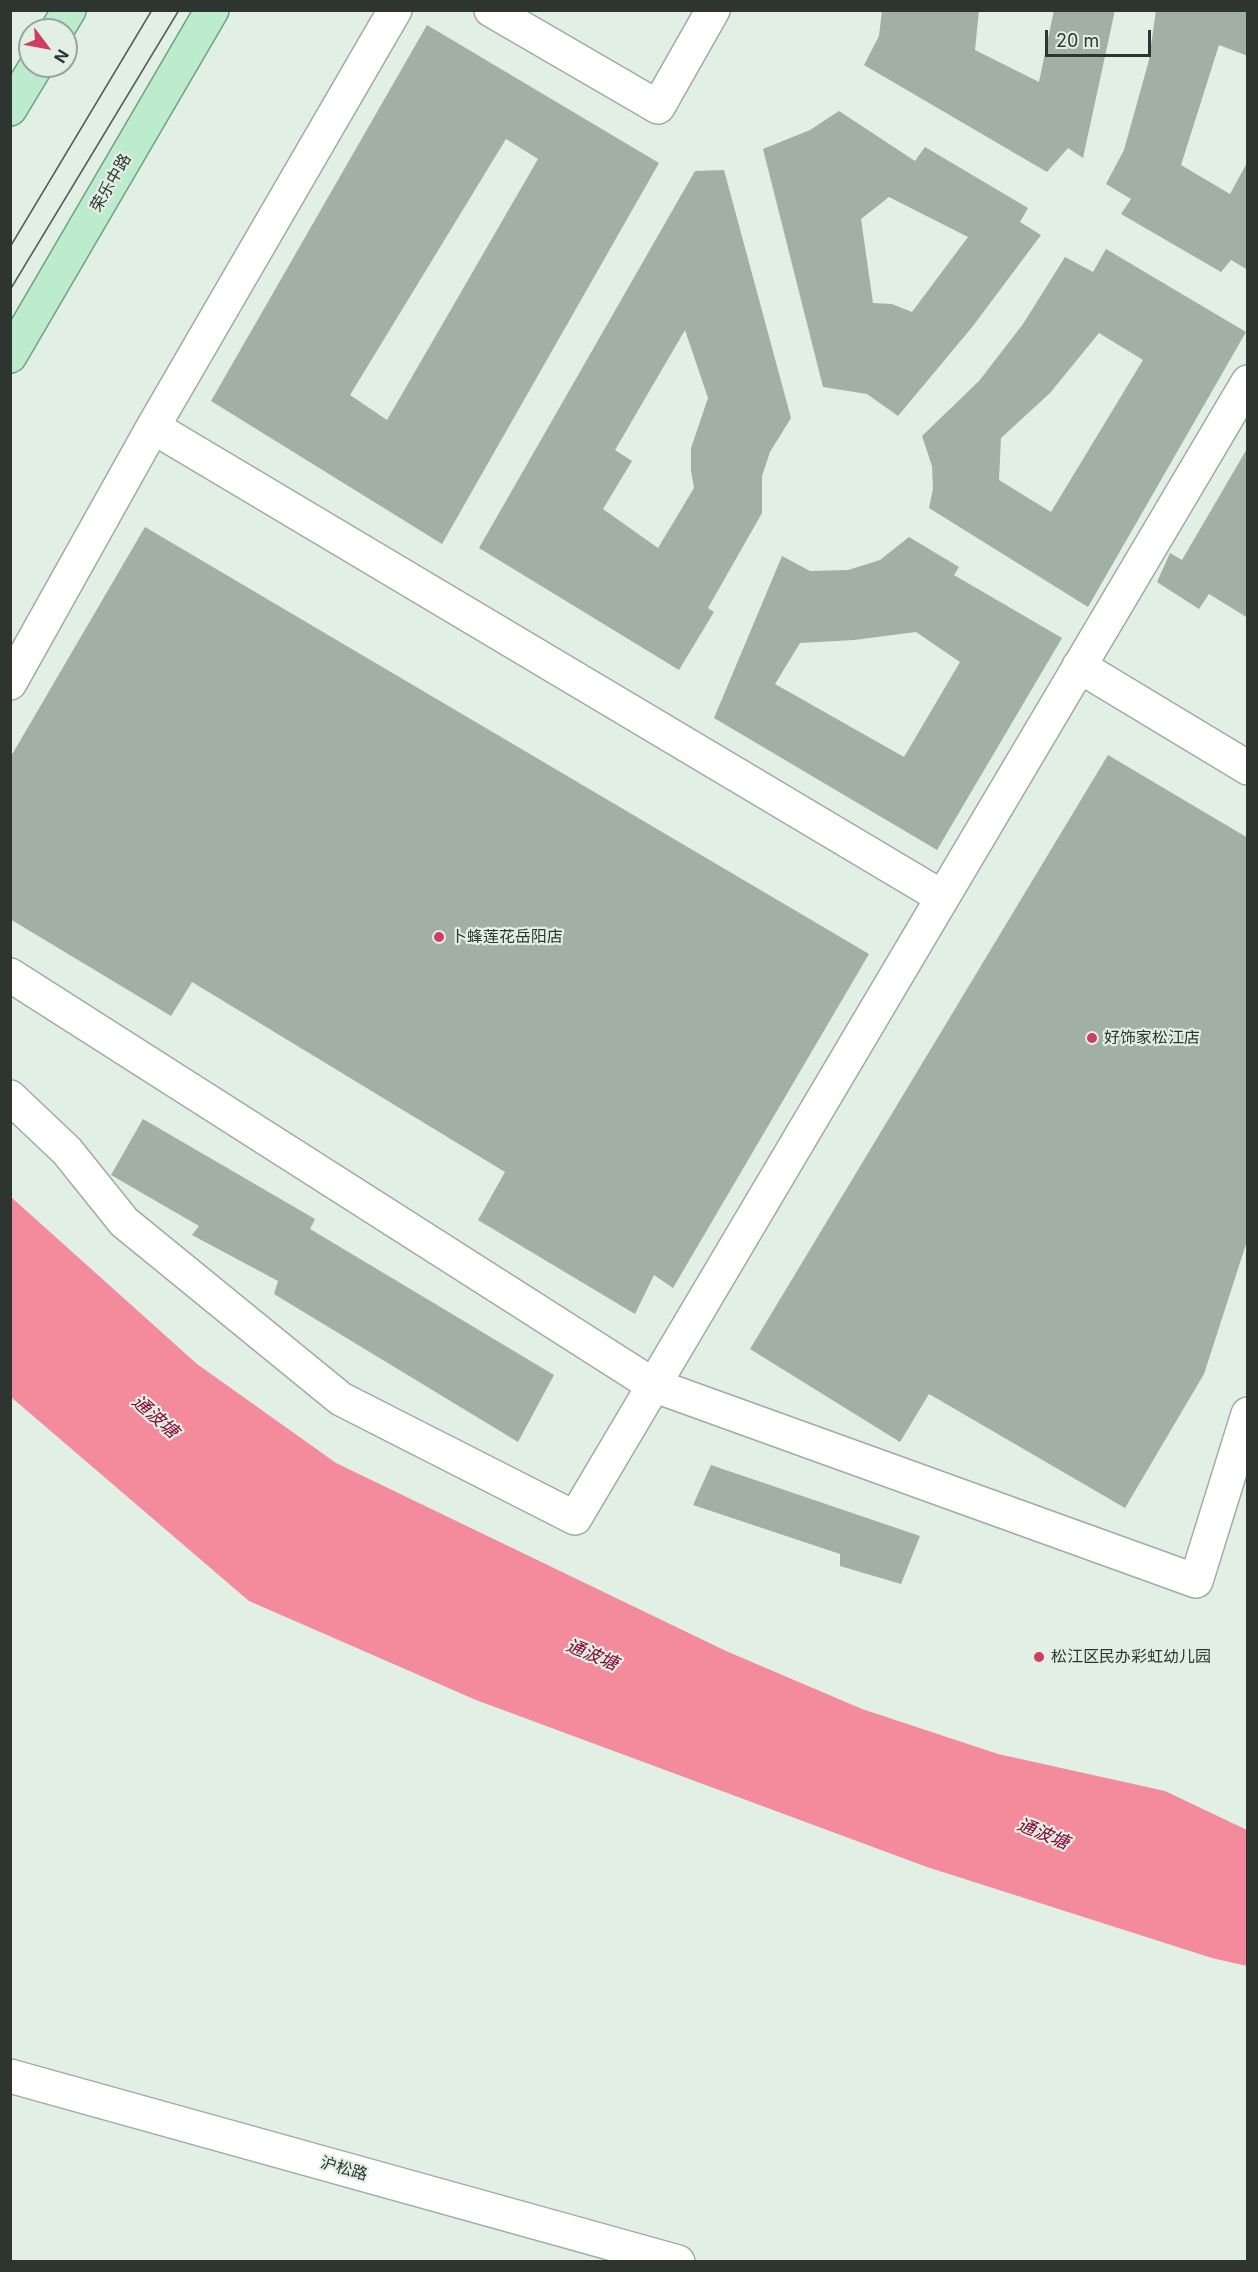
<!DOCTYPE html>
<html>
<head>
<meta charset="utf-8">
<style>
	body { margin:0 }
	#map { position:relative; width:1258px; height:2272px; overflow:hidden; background:#e1efe5; font-family:Inter,sans-serif }
	canvas { display:block }
	.frame { position:absolute; inset:0; border:12px solid #2e3430; pointer-events:none }
	.north { position:absolute; left:18px; top:18px; width:60px; height:60px; box-sizing:border-box; background:#e1efe5; border:2px solid #99a49d; border-radius:50%; rotate:122deg; font-size:16px; font-weight:700; line-height:24px; text-align:center; color:#2e3430 }
	.north::after { content:''; display:block; margin:auto; width:21px; height:27px; background:#cd3e63; clip-path:polygon(50% 0,100% 100%,50% 72%,0 100%) }
	.scale { position:absolute; left:1045px; top:30px; width:106px; height:27px; box-sizing:border-box; border:3px solid #2e3430; border-top:0; padding-left:8px; font-size:18px; line-height:21px; white-space:nowrap; color:#2e3430; -webkit-text-stroke:4px #e1efe5; paint-order:stroke }
</style>
</head>
<body>
<div id="map">
<canvas width="1258" height="2272"></canvas>
<div class="frame"></div>
<div class="north">N</div>
<div class="scale">20 m</div>
</div>
<script>
const ctx = document.querySelector('canvas').getContext('2d');
ctx.lineJoin = 'round';
function paint(path, color) {
  ctx.fillStyle = color;
  ctx.fill(path, 'evenodd');
}
function shape(rows) {
  const path = new Path2D();
  for (const r of rows) {
    path.moveTo(r[0], r[1]);
    for (let i = 2; i < r.length; i += 2) path.lineTo(r[i], r[i + 1]);
  }
  return path;
}
function strokePath(path, color, width, dash) {
  ctx.strokeStyle = color;
  ctx.lineWidth = width;
  ctx.lineCap = dash ? 'butt' : 'round';
  ctx.setLineDash(dash || []);
  ctx.stroke(path);
}
function drawText(font, color, halo, rows, align = 'center') {
  ctx.font = font + ' Inter,"Noto Sans SC",sans-serif';
  ctx.lineWidth = 4.5;
  ctx.setLineDash([]);
  ctx.textBaseline = 'middle';
  ctx.strokeStyle = halo;
  ctx.fillStyle = color;
  for (const [text, x, y, turn = 0] of rows) {
    ctx.save();
    ctx.translate(x, y);
    ctx.rotate((+turn || 0) * Math.PI / 180);
    ctx.textAlign = isNaN(turn) ? turn : align;
    if (halo) ctx.strokeText(text, 0, 0);
    ctx.fillText(text, 0, 0);
    ctx.restore();
  }
}
paint(shape([
	[11,1197,197,1364,336,1463,726,1651,862,1709,998,1754,1165,1791,1247,1830,1247,1966,1212,1958,927,1867,476,1700,249,1601,11,1397]
]), '#f38b9d');
paint(shape([
	[882,10,979,10,975,50,1039,82,1054,10,1115,10,1083,158,1068,148,1047,172,864,65,879,36],
	[1156,10,1248,10,1248,56,1219,45,1181,165,1230,194,1248,161,1248,270,1231,260,1221,272,1121,214,1131,199,1106,184,1124,150,1149,60],
	[427,25,659,163,442,544,211,401],
	[506,139,538,159,387,420,350,395],
	[839,111,915,161,925,147,1028,208,1020,222,1041,235,973,326,898,416,867,394,823,387,763,149,810,130],
	[889,197,968,237,912,312,892,304,873,303,861,219],
	[724,170,791,418,770,452,762,476,762,513,708,608,714,612,679,670,479,548,695,171],
	[685,330,708,398,691,448,691,471,694,488,658,548,603,509,632,461,615,450],
	[1106,249,1246,332,1088,607,929,508,933,489,932,466,922,436,979,381,1023,324,1065,257,1093,272],
	[1099,333,1143,360,1051,512,999,480,1001,438,1050,393],
	[1248,447,1248,618,1209,594,1199,609,1157,582,1170,553,1182,560],
	[145,527,869,954,673,1288,654,1275,635,1314,478,1220,505,1172,192,982,171,1016,10,919,10,758],
	[909,537,959,567,954,575,1062,638,937,850,714,718,782,556,810,571,848,570,880,560],
	[916,632,960,662,904,757,775,684,800,643,854,640],
	[1108,755,1248,838,1248,1238,1204,1374,1125,1508,929,1394,900,1442,750,1349],
	[143,1119,315,1219,310,1229,554,1375,518,1442,274,1294,278,1281,192,1235,199,1226,111,1175],
	[711,1465,920,1536,901,1584,840,1566,840,1554,693,1505]
]), '#a1afa5');
const street = shape([
	[491,10,658,107,713,10],
	[153,427,942,897],
	[1079,666,1248,768],
	[10,683,153,427,395,10],
	[10,975,653,1385,1196,1581,1248,1414],
	[10,1097,67,1151,124,1222,341,1399,575,1518,1248,382]
]);
const secondary = shape([
	[10,2076,678,2262]
]);
const primary = shape([
	[57,30,69,10],
	[10,109,36,66],
	[10,356,212,10]
]);
strokePath(street, '#9eaca2', 36);
strokePath(secondary, '#9eaca2', 36);
strokePath(primary, '#6ea281', 36);
strokePath(street, '#fff', 33);
strokePath(secondary, '#fff', 33);
strokePath(primary, '#bdebce', 33);
strokePath(shape([
	[10,247,152,10],
	[10,290,179,10]
]), '#555d57', 1.5);
for (const [x, y, r, color] of [
	[439,937,6,"#cd3e63"],
	[1092,1038,6,"#cd3e63"],
	[1039,1657,6,"#cd3e63"]
]) {
  const dot = new Path2D();
  dot.arc(x, y, r, 0, 2 * Math.PI);
  ctx.fillStyle = color;
  ctx.fill(dot);
  strokePath(dot, '#e1efe5', 2);
}
drawText('16px', '#2e3430', '#e1efe5', [
	["荣乐中路",111,183,-60],
	["沪松路",344,2169,16]
]);
drawText('16px', '#2e3430', '#e1efe5', [
	["卜蜂莲花岳阳店",451,937],
	["好饰家松江店",1104,1038],
	["松江区民办彩虹幼儿园",1051,1657]
], 'left');
drawText('italic 18px', '#890736', '#e1efe5', [
	["通波塘",155,1417,41],
	["通波塘",592,1655,22],
	["通波塘",1043,1834,22]
]);
</script>
</body>
</html>
